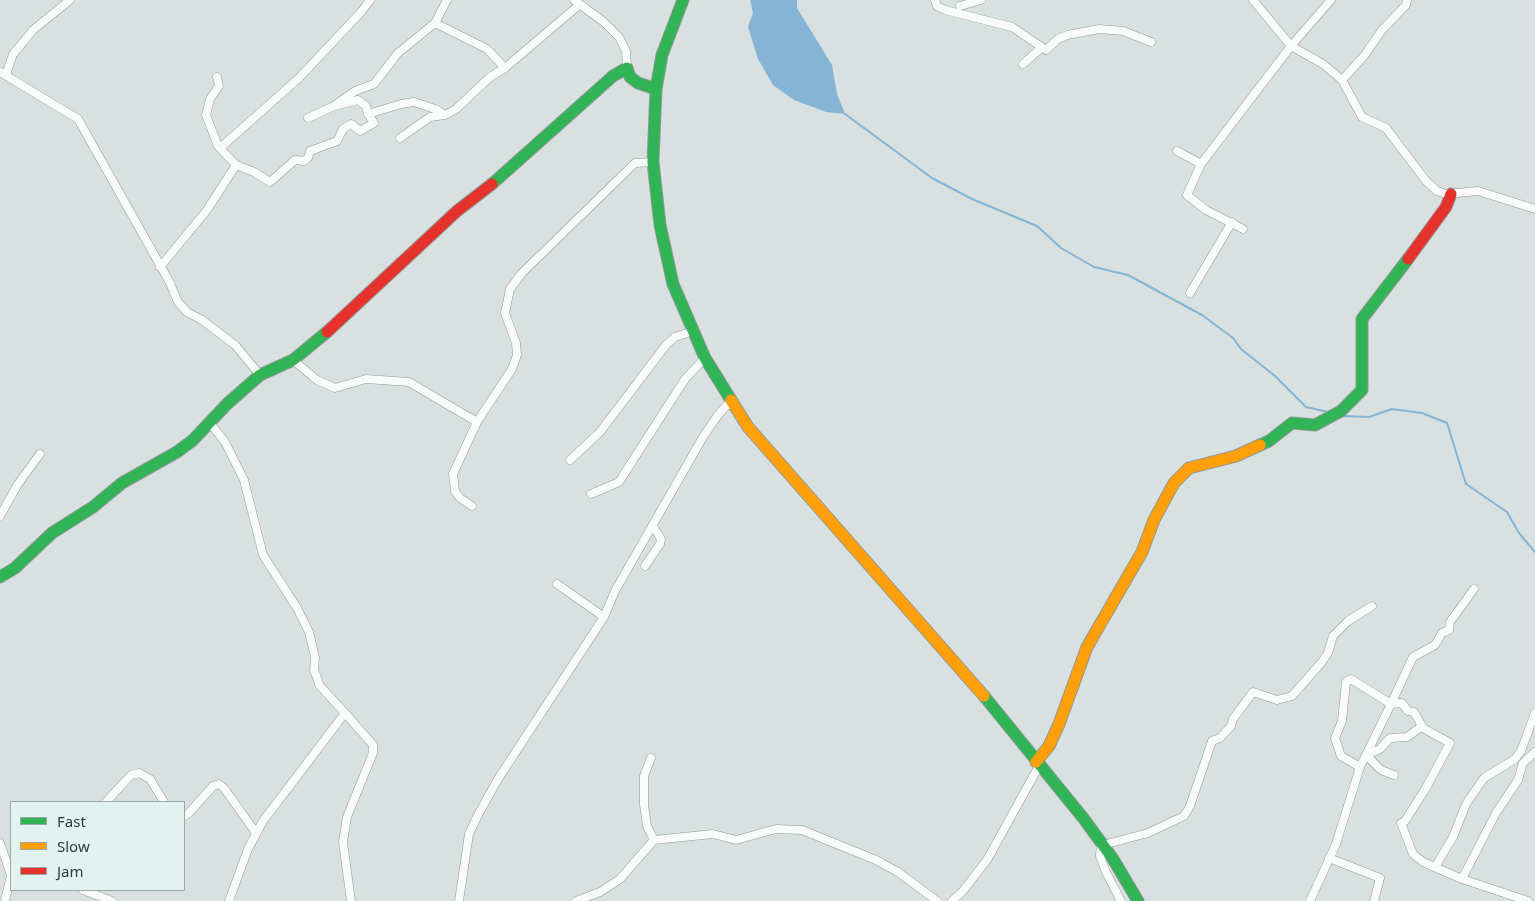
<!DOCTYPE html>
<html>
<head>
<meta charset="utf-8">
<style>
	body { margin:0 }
	#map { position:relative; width:1535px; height:901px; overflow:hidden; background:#d8e0e0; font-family:"Noto Sans",sans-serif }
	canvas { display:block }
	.legend { position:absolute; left:10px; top:801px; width:175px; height:90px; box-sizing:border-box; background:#e1f2f1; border:1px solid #9ba8a7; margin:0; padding:6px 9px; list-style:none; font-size:15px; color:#323838 }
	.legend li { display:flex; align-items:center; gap:10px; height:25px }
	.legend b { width:25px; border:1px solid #9ba8a7 }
</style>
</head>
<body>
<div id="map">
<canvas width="1535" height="901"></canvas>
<ul class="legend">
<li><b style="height:6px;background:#30b455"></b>Fast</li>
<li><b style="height:6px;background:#ff9f0a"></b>Slow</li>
<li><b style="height:6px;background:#e5322d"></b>Jam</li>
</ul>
</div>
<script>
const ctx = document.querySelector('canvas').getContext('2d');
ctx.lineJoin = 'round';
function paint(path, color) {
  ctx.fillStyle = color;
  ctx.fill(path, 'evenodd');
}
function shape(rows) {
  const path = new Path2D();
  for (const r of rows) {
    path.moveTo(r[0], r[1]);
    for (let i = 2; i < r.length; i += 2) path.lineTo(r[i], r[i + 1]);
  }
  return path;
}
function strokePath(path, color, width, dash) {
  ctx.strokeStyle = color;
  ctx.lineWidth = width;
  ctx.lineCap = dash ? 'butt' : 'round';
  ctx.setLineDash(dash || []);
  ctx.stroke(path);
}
paint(shape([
	[750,0,797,0,797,8,832,65,837,94,845,114,826,112,794,100,773,85,758,59,748,27,753,13]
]), '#85b5d6');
strokePath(shape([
	[845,114,932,178,972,199,1037,226,1061,248,1094,267,1128,275,1202,315,1233,338,1241,349,1275,376,1306,407,1328,412],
	[1343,416,1369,417,1392,409,1422,413,1447,423,1466,484,1507,512,1519,533,1535,552]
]), '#85b5d6', 2);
const street = shape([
	[574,0,604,22,619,37,626,51,627,68],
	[935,0,937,6,945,10,1012,27,1046,50,1058,39,1067,35,1099,29,1123,31,1151,42],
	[1253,0,1291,46,1323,64,1342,80,1362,117,1386,128,1426,181,1437,191,1446,194,1478,191,1535,209],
	[960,6,981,0],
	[435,23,447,0],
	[1023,64,1041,48],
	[505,68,579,5],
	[0,72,78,119,169,281,178,302,187,312,202,320,235,345,260,375],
	[6,75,13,54,20,46,33,30,70,0],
	[217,77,219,86,210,99,206,115,218,146,236,165],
	[1342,80,1364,56,1382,30,1406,5,1407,0],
	[368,114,366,106,358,100,334,106,355,91,374,84,398,53,435,23,487,49,505,68,490,77,456,109,445,115],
	[308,118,334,106],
	[220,148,299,78,362,11,370,0],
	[1177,151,1201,164],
	[1243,229,1206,210,1187,195,1201,164,1291,46,1331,0],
	[160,267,207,210,236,165,254,172,270,182,295,160,304,161,308,158,310,151,337,141,343,129,351,124,360,131,374,123,368,114,401,104,414,102,435,109,445,115,430,117,400,138],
	[1190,293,1232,222],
	[293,360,317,380,335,388,366,379,409,382,477,422,512,369,517,355,516,343,505,313,510,289,522,273,635,163,653,162],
	[210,423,225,442,244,480,263,555,297,608,309,632,315,657,314,670,320,686,345,713,263,821,248,849,229,901],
	[570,460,600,432,666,345,675,337,693,331],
	[591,494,619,482,685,379,705,358],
	[472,506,460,498,455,491,453,474,477,422],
	[0,516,18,484,40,454],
	[645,566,660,544,661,539,653,526],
	[557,584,604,617,615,591,703,437,718,415,727,405,732,404],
	[345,713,373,745,373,753,347,817,343,842,351,901],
	[1421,727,1450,743,1426,788,1405,821,1401,823,1413,854,1423,862,1462,879,1528,901],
	[651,758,644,776,644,805,647,826,654,840,713,834,736,840,776,829,802,830,876,860,898,872,937,901],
	[1394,775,1381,770,1366,755,1380,749,1390,738,1407,737,1422,726,1414,712,1408,711,1402,703,1391,704,1366,755,1360,767,1341,756,1335,738,1342,721,1346,682,1351,679,1391,704,1413,657,1435,645,1442,633,1449,630,1450,622,1474,589],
	[106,802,131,775,139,773,150,779,164,802],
	[184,816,189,813,213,786,219,784,224,788,256,833],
	[0,843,11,875,5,901],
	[1101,843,1100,856,1106,872,1121,901],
	[1103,845,1148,833,1184,816,1190,806,1212,741,1220,738,1231,726,1233,719,1253,692,1277,700,1292,696,1321,663,1328,653,1333,636,1348,621,1372,606],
	[1329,858,1380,878,1374,901],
	[1435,867,1453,837,1466,804,1484,778,1515,759,1521,751,1535,713],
	[1462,879,1496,813,1518,780,1523,763,1535,752],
	[83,890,112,901],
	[459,901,469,834,478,815,498,779,604,617],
	[576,901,600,892,620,879,654,840],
	[952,901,962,892,987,860,1039,766],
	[1310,901,1336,844,1360,767]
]);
const fast = shape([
	[683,0,662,55,656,89,653,162,660,225,673,284,705,358,731,400],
	[492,184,613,76,627,68,630,77,638,83,656,89],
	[1260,445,1269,441,1292,423,1315,425,1341,411,1362,390,1362,319,1408,259],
	[0,577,15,568,52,533,93,507,122,483,177,452,193,440,227,404,260,375,293,360,327,332],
	[984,696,1084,819,1113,859,1138,901]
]);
const slow = shape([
	[731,400,748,427,984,696],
	[1036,762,1049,746,1059,724,1087,647,1142,552,1154,520,1174,483,1189,468,1236,456,1260,445]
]);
const jam = shape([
	[1408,259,1446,207,1451,194],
	[327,332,457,211,492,184]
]);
strokePath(street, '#929898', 9);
strokePath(fast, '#929898', 13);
strokePath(slow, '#929898', 13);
strokePath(jam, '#929898', 13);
strokePath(street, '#f9fafa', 8);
strokePath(fast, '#30b455', 11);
strokePath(slow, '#ff9f0a', 11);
strokePath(jam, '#e5322d', 11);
</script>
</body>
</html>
